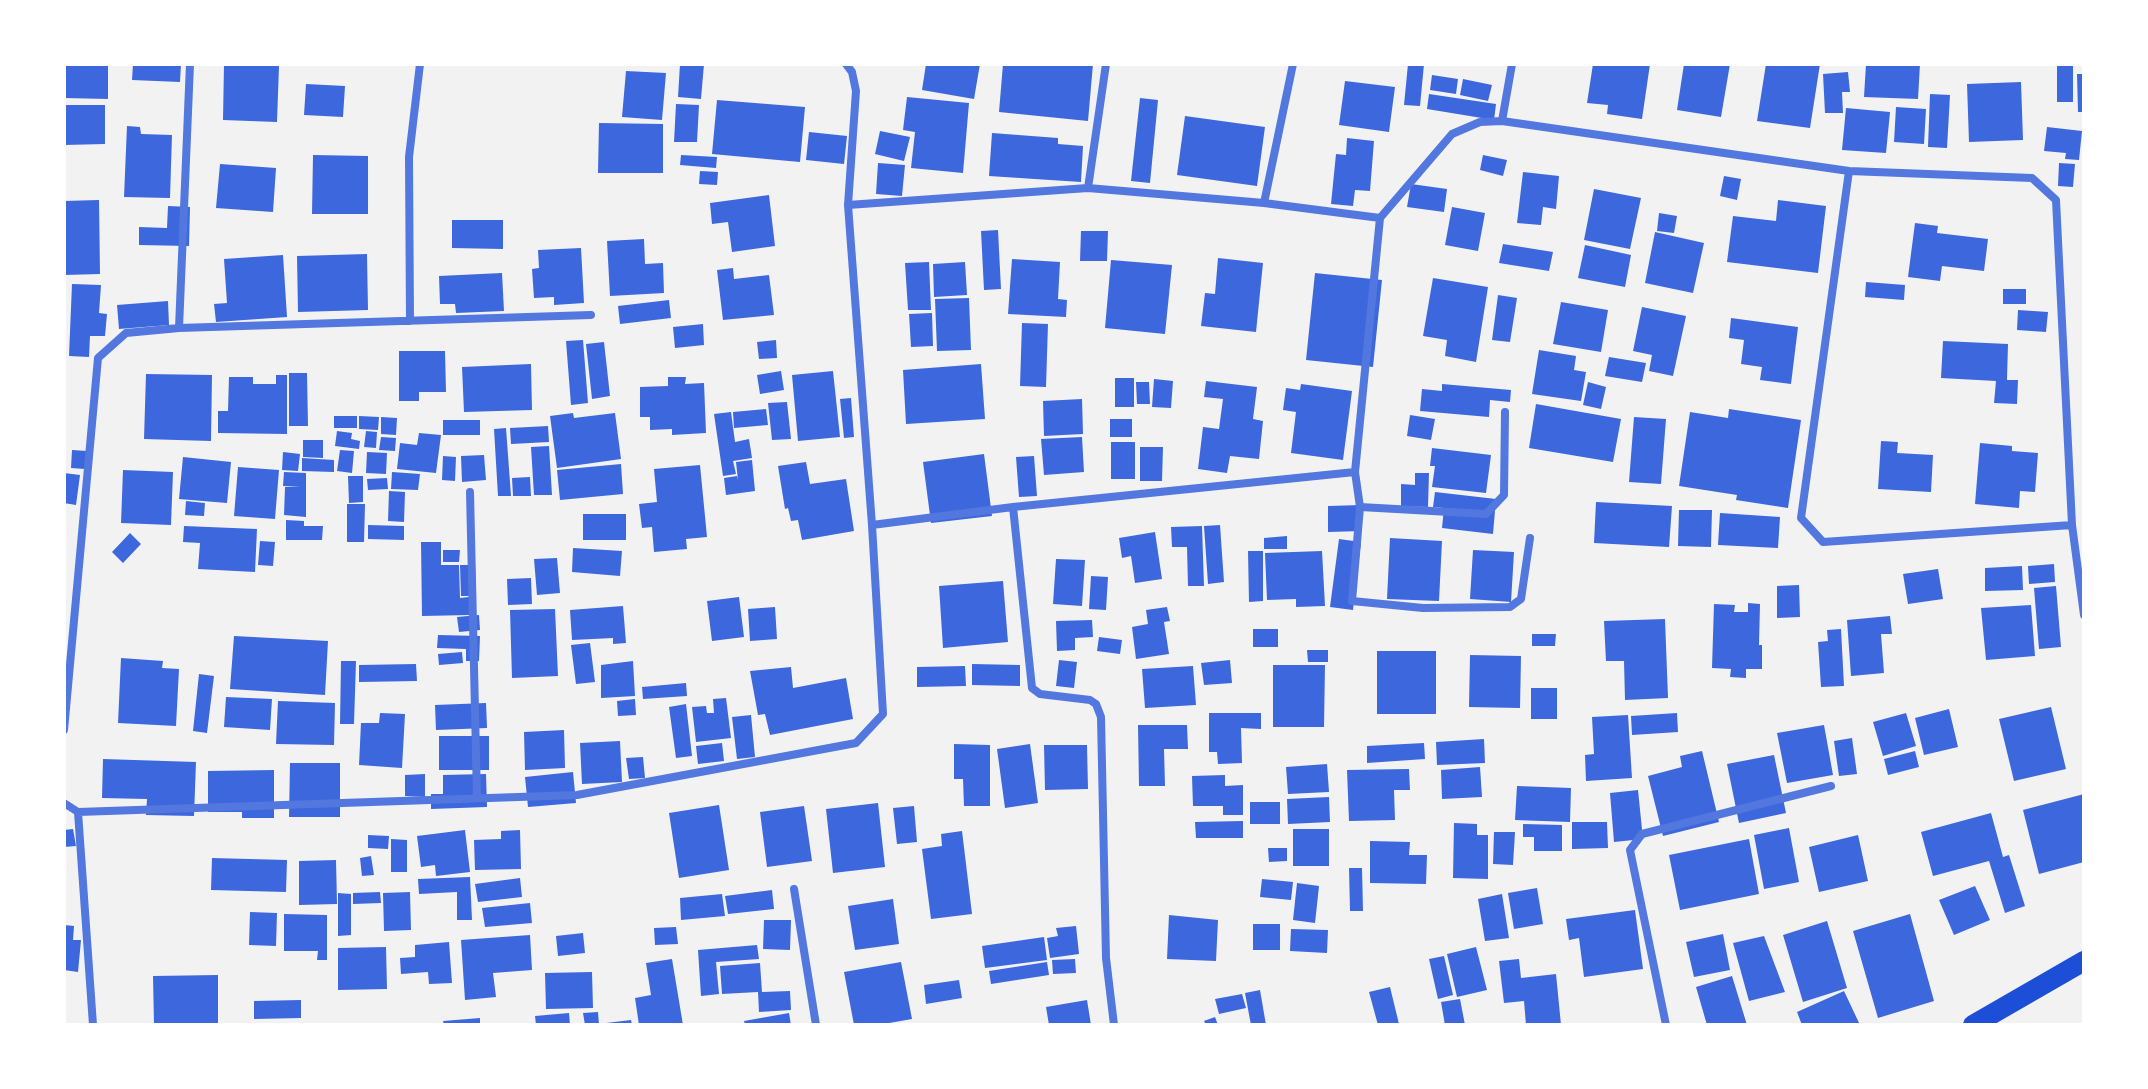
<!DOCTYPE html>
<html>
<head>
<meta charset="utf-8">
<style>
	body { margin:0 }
	#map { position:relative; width:2148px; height:1089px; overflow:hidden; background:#f2f2f2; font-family:Jost,sans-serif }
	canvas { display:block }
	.frame { position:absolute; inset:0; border:66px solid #fff; pointer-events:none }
</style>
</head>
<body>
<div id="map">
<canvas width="2148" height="1089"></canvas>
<div class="frame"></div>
</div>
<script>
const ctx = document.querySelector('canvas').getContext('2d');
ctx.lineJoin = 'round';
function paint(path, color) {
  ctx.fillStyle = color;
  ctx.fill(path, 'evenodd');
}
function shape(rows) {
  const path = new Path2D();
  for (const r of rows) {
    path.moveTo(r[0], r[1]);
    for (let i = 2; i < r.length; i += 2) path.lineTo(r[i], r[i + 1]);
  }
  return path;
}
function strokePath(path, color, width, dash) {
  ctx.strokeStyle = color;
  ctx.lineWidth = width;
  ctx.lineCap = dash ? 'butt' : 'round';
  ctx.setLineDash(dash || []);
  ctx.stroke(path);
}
paint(shape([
	[64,64,108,64,108,99,64,98],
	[133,64,181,64,180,82,132,80],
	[224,64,279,66,277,122,223,120],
	[680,64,704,64,701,99,678,97],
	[926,64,980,64,974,99,922,90],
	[1003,64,1093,64,1088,121,999,112],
	[1408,64,1424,64,1420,106,1404,105],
	[1593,64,1650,64,1642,119,1607,114,1608,105,1587,103],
	[1684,64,1730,64,1721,117,1677,110],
	[1766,64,1820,64,1810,128,1757,121],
	[1866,64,1920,64,1918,99,1864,97],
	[2057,64,2073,64,2073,102,2057,102],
	[626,71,666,73,662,120,622,117],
	[1848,72,1850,92,1842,92,1843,113,1825,113,1823,74],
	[2077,74,2084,74,2084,112,2078,112],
	[1432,75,1458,79,1456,94,1430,90],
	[1463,79,1492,85,1488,101,1460,95],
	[1345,81,1395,87,1389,132,1339,125],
	[2021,82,2023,140,1969,142,1967,84],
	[306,84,345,86,343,117,304,115],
	[1429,94,1496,104,1494,120,1427,109],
	[1930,94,1950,95,1947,148,1928,147],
	[907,97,969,103,963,173,911,168,915,132,903,130],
	[1140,98,1158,100,1150,183,1131,181],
	[717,100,805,107,800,162,712,154],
	[676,104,699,105,697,142,674,142],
	[64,105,105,105,105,144,64,145],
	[1896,107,1926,109,1924,144,1894,142],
	[1846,108,1890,112,1886,153,1842,150],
	[1185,116,1265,127,1257,186,1177,175],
	[599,123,663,124,663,173,598,173],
	[127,126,140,127,141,134,172,135,170,198,124,197],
	[2047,127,2082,131,2079,160,2065,159,2066,153,2044,151],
	[880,131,910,137,904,161,875,154],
	[809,132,847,136,844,164,806,160],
	[992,133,1058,138,1058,144,1083,146,1081,182,989,176],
	[1347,138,1374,141,1370,191,1355,190,1353,206,1331,204,1336,154,1346,155],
	[313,155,368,156,368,214,312,214],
	[681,155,717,157,716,168,680,165],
	[1483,155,1507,160,1503,176,1480,170],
	[878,163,905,165,902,196,876,194],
	[2059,163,2075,164,2073,187,2058,186],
	[220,164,276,168,273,212,216,208],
	[700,171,718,172,717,185,699,184],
	[1523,172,1559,176,1556,209,1543,207,1541,225,1517,223],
	[1724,176,1741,179,1737,200,1720,196],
	[1411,184,1447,189,1444,212,1407,207],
	[1594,189,1641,198,1630,249,1584,240],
	[769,195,775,246,732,252,728,222,712,224,710,203],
	[99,200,100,274,64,275,64,201],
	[1778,200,1826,206,1818,273,1727,262,1733,216,1776,221],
	[168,206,190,207,189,246,139,245,139,227,167,228],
	[1452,207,1485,213,1478,251,1445,245],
	[1659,213,1677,216,1674,233,1657,231],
	[452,220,503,220,503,249,452,248],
	[1915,223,1938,226,1937,233,1988,239,1984,271,1942,266,1940,281,1908,277],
	[998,230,1001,289,984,290,981,231],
	[1081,231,1108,231,1107,261,1080,261],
	[1655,232,1704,243,1693,293,1645,283],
	[644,239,645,264,663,263,664,293,610,296,607,241],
	[1503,244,1553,252,1549,271,1499,263],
	[1585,245,1631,255,1625,287,1578,278],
	[581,248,584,303,554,305,554,297,534,298,532,269,539,268,538,250],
	[367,254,368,310,298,312,297,256],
	[283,255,287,317,216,322,214,304,227,303,224,259],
	[1218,258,1263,263,1256,332,1201,326,1205,293,1215,294],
	[1012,259,1060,262,1058,299,1067,300,1066,317,1008,314],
	[1111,260,1172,265,1165,334,1105,328],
	[929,262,931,310,908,310,905,263],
	[965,262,967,295,934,297,933,264],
	[733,268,734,279,769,275,774,315,723,320,717,270],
	[502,273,504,311,456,313,455,304,440,304,439,276],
	[1315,273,1382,280,1373,367,1306,360],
	[1433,278,1488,287,1476,362,1445,356,1447,340,1423,336],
	[1866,282,1905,285,1904,300,1865,297],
	[72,284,101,285,99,313,107,314,105,336,90,336,89,357,69,356],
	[2003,289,2026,289,2026,304,2003,304],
	[1498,295,1517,298,1510,342,1492,340],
	[969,298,971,350,937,351,935,299],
	[669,300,671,318,620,324,618,306],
	[168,301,169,325,119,329,117,305],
	[1561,302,1608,310,1601,352,1553,344],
	[1642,307,1686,316,1673,376,1649,371,1652,355,1633,351],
	[2018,310,2048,312,2046,332,2017,330],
	[932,313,933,346,911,347,909,314],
	[1731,318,1798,327,1791,384,1760,380,1762,367,1741,364,1744,340,1729,338],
	[1022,323,1048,324,1046,387,1020,386],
	[703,324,704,345,675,348,673,327],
	[583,340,588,403,571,405,566,341],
	[776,340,777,358,759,359,757,342],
	[1943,341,2008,344,2007,380,2018,380,2017,404,1994,403,1996,381,1941,378],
	[604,342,610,396,592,399,586,344],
	[1539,350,1576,356,1574,370,1586,372,1581,401,1532,394],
	[399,351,445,351,446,392,419,392,419,401,399,401],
	[1609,357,1646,363,1642,382,1605,376],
	[531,364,532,410,464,412,462,367],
	[981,364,985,419,906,424,903,370],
	[781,371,784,390,760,394,757,375],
	[833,371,840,437,798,441,792,375],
	[289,373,307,373,308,426,289,426],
	[146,374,212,375,211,441,144,439],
	[276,375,287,375,287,434,218,433,218,411,228,411,229,377,253,377,253,384,276,384],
	[668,377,686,377,685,384,704,383,706,433,672,435,672,429,650,430,650,417,640,417,640,387,668,386],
	[1115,378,1134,378,1134,407,1115,407],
	[1154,379,1173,381,1171,408,1152,407],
	[1206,381,1257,387,1253,419,1263,421,1259,459,1230,456,1227,473,1198,469,1203,427,1219,429,1223,399,1204,397],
	[1136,382,1149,382,1150,404,1137,404],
	[1588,382,1606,387,1601,409,1583,405],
	[1301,384,1352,391,1343,460,1291,453,1296,412,1283,410,1286,388,1300,390],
	[1442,384,1511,390,1510,402,1490,400,1489,417,1420,411,1422,389,1442,391],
	[851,398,854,437,844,438,840,399],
	[1082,399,1083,434,1044,436,1043,401],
	[787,402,791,439,772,440,768,403],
	[1536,404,1621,419,1613,462,1529,448],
	[766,409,768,425,734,428,733,412],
	[1729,409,1801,420,1788,508,1736,500,1737,495,1679,486,1690,412,1728,418],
	[731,412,735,442,749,439,752,458,733,461,736,474,723,476,714,414],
	[573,413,574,418,615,413,621,459,557,468,550,416],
	[1410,415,1435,419,1431,440,1407,436],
	[334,416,357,416,357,428,334,428],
	[359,416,379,417,378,430,359,429],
	[381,417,397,418,396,435,381,434],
	[1634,417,1666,419,1661,484,1629,482],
	[1110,419,1132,419,1132,437,1110,437],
	[443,420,480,420,480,435,443,435],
	[548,426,549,442,511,444,510,428],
	[506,428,511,496,498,496,494,429],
	[337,431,352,433,351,439,360,441,359,449,335,446],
	[366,431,377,432,376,448,364,447],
	[419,433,441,435,436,473,397,469,400,443,417,445],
	[381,437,396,438,395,451,379,450],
	[1082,437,1084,472,1044,475,1041,439],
	[303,440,323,440,323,458,303,457],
	[1881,441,1898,442,1897,453,1933,455,1931,492,1878,489],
	[1111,442,1135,442,1135,479,1111,479],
	[1980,443,2012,446,2012,451,2038,453,2035,492,2020,491,2019,508,1975,504],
	[549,446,552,495,534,495,531,447],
	[1140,447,1163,447,1162,481,1140,481],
	[1432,448,1491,455,1486,493,1432,487,1435,466,1430,466],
	[72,450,87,451,85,469,71,468],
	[340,450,354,451,352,473,337,471],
	[283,452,300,454,298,471,282,470],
	[367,452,387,453,386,474,366,473],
	[984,454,992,516,931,523,923,462],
	[484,455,486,480,462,482,461,456],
	[443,456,456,457,455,481,442,480],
	[1034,456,1037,496,1019,497,1016,457],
	[183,457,231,462,227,503,179,499],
	[302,458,334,460,334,472,302,471],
	[752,460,755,491,726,495,724,478,737,476,738,480,736,462],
	[806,462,810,484,846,479,854,531,802,540,798,520,791,521,788,508,785,509,778,466],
	[621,464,623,494,560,500,557,470],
	[700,465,707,537,686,539,687,549,654,552,652,527,642,528,639,504,657,502,654,469],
	[238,467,279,470,275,519,234,516],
	[123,470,173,472,171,525,121,523],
	[284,472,306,473,306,517,284,515,285,487,301,487,283,486],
	[392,472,420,474,418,490,391,489],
	[64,473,80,475,76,505,64,503],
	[1415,473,1429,473,1428,507,1401,506,1401,484,1415,485],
	[348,476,363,476,363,502,349,503],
	[530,477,531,496,513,496,512,478],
	[387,478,388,489,368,490,367,479],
	[389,491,405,492,404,522,388,521],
	[1435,492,1496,499,1493,534,1442,528,1444,508,1433,507],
	[186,501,205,503,204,516,185,515],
	[1596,502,1672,506,1669,547,1594,543],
	[347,504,365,504,364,542,347,542],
	[1362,505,1362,531,1328,532,1328,506],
	[1679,510,1712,510,1711,547,1678,546],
	[1720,513,1780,517,1778,548,1718,545],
	[583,514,626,514,626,540,583,540],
	[286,520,304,521,304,526,323,526,322,540,286,540],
	[368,525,404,526,404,540,368,539],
	[1220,525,1224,582,1208,584,1204,526],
	[184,526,257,529,255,572,198,569,200,543,183,542],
	[1202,526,1204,586,1188,586,1187,547,1172,547,1171,527],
	[1155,532,1162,579,1135,583,1131,556,1122,558,1119,538],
	[130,533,141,544,123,563,112,552],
	[1287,536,1287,549,1264,549,1264,538],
	[1390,538,1442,541,1439,601,1387,599],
	[1339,539,1361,542,1353,610,1330,607],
	[260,541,275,542,273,566,258,565],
	[421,542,441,542,441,565,459,565,460,598,469,597,470,615,422,616],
	[573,548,622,551,620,576,572,572],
	[443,550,460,550,459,562,443,562],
	[1473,550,1514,552,1511,602,1470,599],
	[1248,551,1263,551,1263,601,1249,602],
	[1322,551,1325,606,1296,607,1296,599,1267,600,1265,553],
	[557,558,560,593,537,595,534,559],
	[1056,559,1085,560,1082,606,1053,604],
	[2054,564,2055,582,2029,584,2028,566],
	[460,565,475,565,476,596,461,596],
	[2022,566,2023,590,1985,591,1985,568],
	[1938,569,1943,599,1908,604,1903,574],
	[1091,576,1108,577,1106,610,1089,609],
	[531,578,532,604,508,605,507,579],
	[1003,581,1008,642,943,648,939,586],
	[1799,585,1800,617,1777,618,1777,586],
	[2056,586,2061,647,2039,649,2034,588],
	[739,597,744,637,712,641,707,601],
	[1748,603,1760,604,1759,645,1762,645,1762,669,1746,669,1746,678,1730,677,1731,669,1712,668,1714,604,1735,605,1734,612,1748,612],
	[2031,605,2035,656,1986,660,1981,608],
	[623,606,626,643,613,644,613,638,572,640,570,610],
	[775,607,777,639,750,641,748,609],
	[1167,607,1170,621,1164,622,1169,654,1136,659,1132,627,1148,624,1146,610],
	[555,609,558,676,512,678,510,610],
	[479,615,480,630,459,632,457,617],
	[1890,616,1892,634,1881,634,1884,673,1851,676,1847,620],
	[1665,619,1668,698,1625,700,1624,661,1606,661,1604,621],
	[1092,620,1093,637,1075,638,1075,650,1057,651,1056,621],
	[1253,629,1278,629,1278,647,1253,647],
	[1841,629,1844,686,1821,687,1818,642,1828,641,1827,630],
	[1532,634,1556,634,1555,646,1532,646],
	[438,635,480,636,479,661,466,661,466,649,437,648],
	[234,636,328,641,325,695,230,689],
	[1099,637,1122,640,1120,654,1097,651],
	[590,643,595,682,576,684,571,645],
	[1307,650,1328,650,1328,662,1308,662],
	[1377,651,1436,651,1436,714,1377,714],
	[462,652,463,663,439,665,438,654],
	[1470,655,1521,656,1520,708,1469,707],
	[121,658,163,661,162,668,179,669,176,726,118,723],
	[1059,660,1077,662,1074,688,1056,686],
	[1230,660,1232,683,1204,685,1201,663],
	[341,661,356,661,354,724,340,724],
	[633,661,635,696,601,698,601,665],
	[416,664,417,681,359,682,359,665],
	[972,664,1020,665,1020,686,972,685],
	[1273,665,1325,665,1324,727,1273,727],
	[965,666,966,686,917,687,917,667],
	[1193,666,1196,705,1145,708,1142,669],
	[791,667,793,688,846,678,853,719,770,735,765,714,758,715,750,671],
	[199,674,214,676,207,733,193,731],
	[686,683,687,696,643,699,642,687],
	[1531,688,1557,688,1557,719,1531,719],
	[226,697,272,699,270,730,224,727],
	[726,698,731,738,696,742,692,707,706,706,707,713,714,713,713,699],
	[635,699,636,715,618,716,617,701],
	[278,701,335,703,334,745,276,744],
	[486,703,487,728,436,730,435,705],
	[686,704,692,756,676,758,669,707],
	[2051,707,2066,769,2014,781,1999,719],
	[1949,709,1958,747,1924,755,1915,718],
	[380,713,405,714,402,768,359,765,361,723,379,723],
	[1209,713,1261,713,1261,729,1241,728,1242,763,1218,764,1217,752,1209,752],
	[1677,713,1678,732,1632,735,1631,716],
	[1906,713,1916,746,1883,756,1873,722],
	[751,715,755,757,737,759,732,717],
	[1628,715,1632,778,1586,781,1585,755,1594,754,1592,717],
	[1138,725,1187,725,1188,749,1164,749,1165,786,1139,786],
	[1824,725,1833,775,1787,783,1777,733],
	[564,730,565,768,525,770,524,732],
	[439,736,489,736,489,770,439,770],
	[1852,738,1857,774,1839,776,1834,741],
	[1484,739,1485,763,1437,765,1436,742],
	[620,741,622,782,582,784,580,743],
	[722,743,724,761,698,764,696,746],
	[1424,743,1425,759,1367,763,1367,746],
	[954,744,990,745,990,806,964,806,963,779,954,779],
	[1030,744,1038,803,1005,808,997,749],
	[1044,745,1087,745,1088,789,1045,790],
	[1702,751,1719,822,1663,836,1648,776,1682,767,1680,756],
	[1915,751,1919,767,1888,775,1884,759],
	[1774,755,1786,813,1739,823,1727,764],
	[643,757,645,778,629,779,626,758],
	[103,759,196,762,194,816,146,815,147,799,102,798],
	[290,763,340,763,340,817,289,817],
	[1327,764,1329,792,1288,794,1286,767],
	[1480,767,1482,797,1442,799,1441,770],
	[1409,769,1410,790,1394,790,1395,820,1349,821,1347,770],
	[274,770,274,818,242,818,242,812,208,812,208,771],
	[573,772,576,803,528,807,525,777],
	[425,774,425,797,405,796,405,775],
	[486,774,487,807,431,809,431,794,443,794,443,775],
	[1225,775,1225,786,1243,785,1243,815,1223,815,1223,806,1193,806,1192,776],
	[1517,786,1571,788,1570,822,1515,820],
	[1638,790,1643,839,1614,842,1610,793],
	[2084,794,2084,862,2039,874,2023,810],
	[1329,797,1330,822,1288,824,1287,799],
	[1250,802,1280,802,1280,824,1250,824],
	[878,803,885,867,833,873,826,809],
	[719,805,729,870,679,878,669,813],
	[804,806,812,861,767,867,760,812],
	[914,806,917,842,897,844,893,808],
	[1991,813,2003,857,2009,855,2025,906,2005,913,1989,861,1933,876,1921,832],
	[1243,821,1243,838,1196,838,1195,822],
	[1572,822,1607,822,1608,848,1572,849],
	[1454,823,1477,824,1477,835,1488,835,1488,879,1453,878],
	[1523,824,1562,825,1562,851,1534,851,1534,837,1523,837],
	[1789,828,1799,882,1764,889,1754,835],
	[73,829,76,846,64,847,64,830],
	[1293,829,1329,829,1329,866,1293,866],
	[465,830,470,872,436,876,435,865,421,867,417,836],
	[520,830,521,869,475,870,474,840,501,839,501,831],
	[962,831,972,914,931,919,922,849,942,846,941,834],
	[1494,832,1515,832,1513,865,1493,864],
	[368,835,389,836,388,849,368,848],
	[1858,835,1868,881,1819,892,1809,847],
	[391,839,407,840,407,872,391,872],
	[1749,839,1759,894,1680,910,1669,855],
	[1370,841,1410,842,1409,855,1427,855,1426,884,1370,883],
	[1268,848,1287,848,1287,861,1269,862],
	[371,856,374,875,362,876,360,858],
	[212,858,287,860,286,892,211,890],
	[336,860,337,904,299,905,299,861],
	[1349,868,1362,868,1363,911,1350,911],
	[470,877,472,920,457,920,457,892,419,894,418,879],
	[520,878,522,897,478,902,475,884],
	[1262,879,1293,882,1291,900,1260,897],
	[1297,883,1319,886,1315,923,1293,920],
	[1975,886,1990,920,1954,935,1939,900],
	[1537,888,1543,924,1514,929,1508,893],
	[772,890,774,909,728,914,725,896],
	[380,892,381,903,353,904,353,893],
	[410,892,411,930,384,931,383,893],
	[338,893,351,894,351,935,338,936],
	[722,894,725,916,681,920,680,898],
	[1502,894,1509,938,1485,941,1478,899],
	[893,899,899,944,855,950,848,906],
	[530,903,532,923,485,927,482,908],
	[1635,910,1643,969,1584,977,1579,938,1569,940,1566,919],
	[250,912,277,913,276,946,249,945],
	[284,914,327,915,327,960,317,960,318,951,284,951],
	[1910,914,1934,1001,1878,1018,1853,931],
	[1169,915,1218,920,1216,961,1167,959],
	[764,920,791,920,790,950,763,949],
	[1827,921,1847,988,1803,1002,1783,935],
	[1253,924,1280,924,1280,950,1253,950],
	[64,925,74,926,73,940,81,940,78,972,64,970],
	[1076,926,1079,954,1050,958,1047,938,1058,936,1056,928],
	[676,927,678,944,655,945,654,928],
	[1291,929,1328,930,1327,953,1290,951],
	[583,933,585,953,558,956,556,936],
	[1723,934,1730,970,1694,977,1686,942],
	[530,935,532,970,493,973,496,997,465,1000,461,940],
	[1764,936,1785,992,1749,1001,1733,943],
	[1044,937,1047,960,985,968,982,946],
	[449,942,452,983,429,984,428,972,401,974,400,958,415,957,415,945],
	[757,945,759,959,716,962,719,994,701,996,698,950],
	[386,947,387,989,338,990,338,948],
	[1476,947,1487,990,1457,997,1447,954],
	[1444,956,1453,995,1438,999,1429,959],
	[672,959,683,1025,639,1025,635,998,651,995,646,963],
	[1075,959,1076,973,1053,974,1052,960],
	[1519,959,1521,978,1556,974,1561,1025,1526,1025,1524,1001,1504,1003,1499,961],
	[901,962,912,1019,878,1025,854,1025,844,972],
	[1047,962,1049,975,991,984,989,971],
	[760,963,762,992,790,991,791,1010,759,1012,758,992,722,994,720,966],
	[592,972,593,1008,546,1009,545,973],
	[218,975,218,1025,154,1025,153,976],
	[1732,976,1747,1025,1707,1025,1696,987],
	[959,980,962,998,926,1004,924,985],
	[1390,987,1399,1024,1378,1025,1369,992],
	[1260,990,1266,1025,1251,1025,1245,993],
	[1844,991,1860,1025,1802,1025,1797,1012],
	[1242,994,1246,1008,1219,1014,1215,999],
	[1460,999,1465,1025,1445,1025,1441,1002],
	[301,1000,301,1018,254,1019,254,1001],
	[1087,1000,1091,1025,1049,1025,1046,1007],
	[598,1012,599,1025,585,1025,583,1013],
	[569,1013,570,1025,536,1025,535,1016],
	[789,1013,791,1025,745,1025,744,1021],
	[1215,1017,1218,1025,1206,1025,1204,1021],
	[480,1018,480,1025,444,1025,443,1021],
	[631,1020,632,1025,606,1025,606,1023]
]), '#3d67dc');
strokePath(shape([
	[1502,121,1849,171,2032,178,2056,200,2072,525,2084,615],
	[1849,171,1801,518,1823,542,2072,525],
	[1088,188,1106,64],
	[1264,203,1293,64],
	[848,205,1088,188,1264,203,1380,218],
	[410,321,409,157,420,64],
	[179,328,190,64],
	[1355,472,1360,507,1352,601,1423,608,1510,607,1521,599,1530,538],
	[470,492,477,798],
	[1013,507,1032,688,1040,694,1090,700,1096,704,1101,717,1106,958,1114,1025],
	[1360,507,1486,514,1504,495,1505,412],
	[872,525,1013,507,1355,472,1380,218,1452,134,1480,122,1502,121,1512,64],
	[64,730,98,358,126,333,179,328,591,315],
	[64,803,78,812,577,795,856,743,883,714,872,525,848,205,856,91,852,72,846,64],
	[78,812,93,1025],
	[794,889,816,1025],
	[1666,1025,1630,850,1642,834,1831,786]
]), '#5277de', 8);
strokePath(shape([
	[1973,1025,2084,961]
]), '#1d4ed8', 20);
</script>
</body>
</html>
